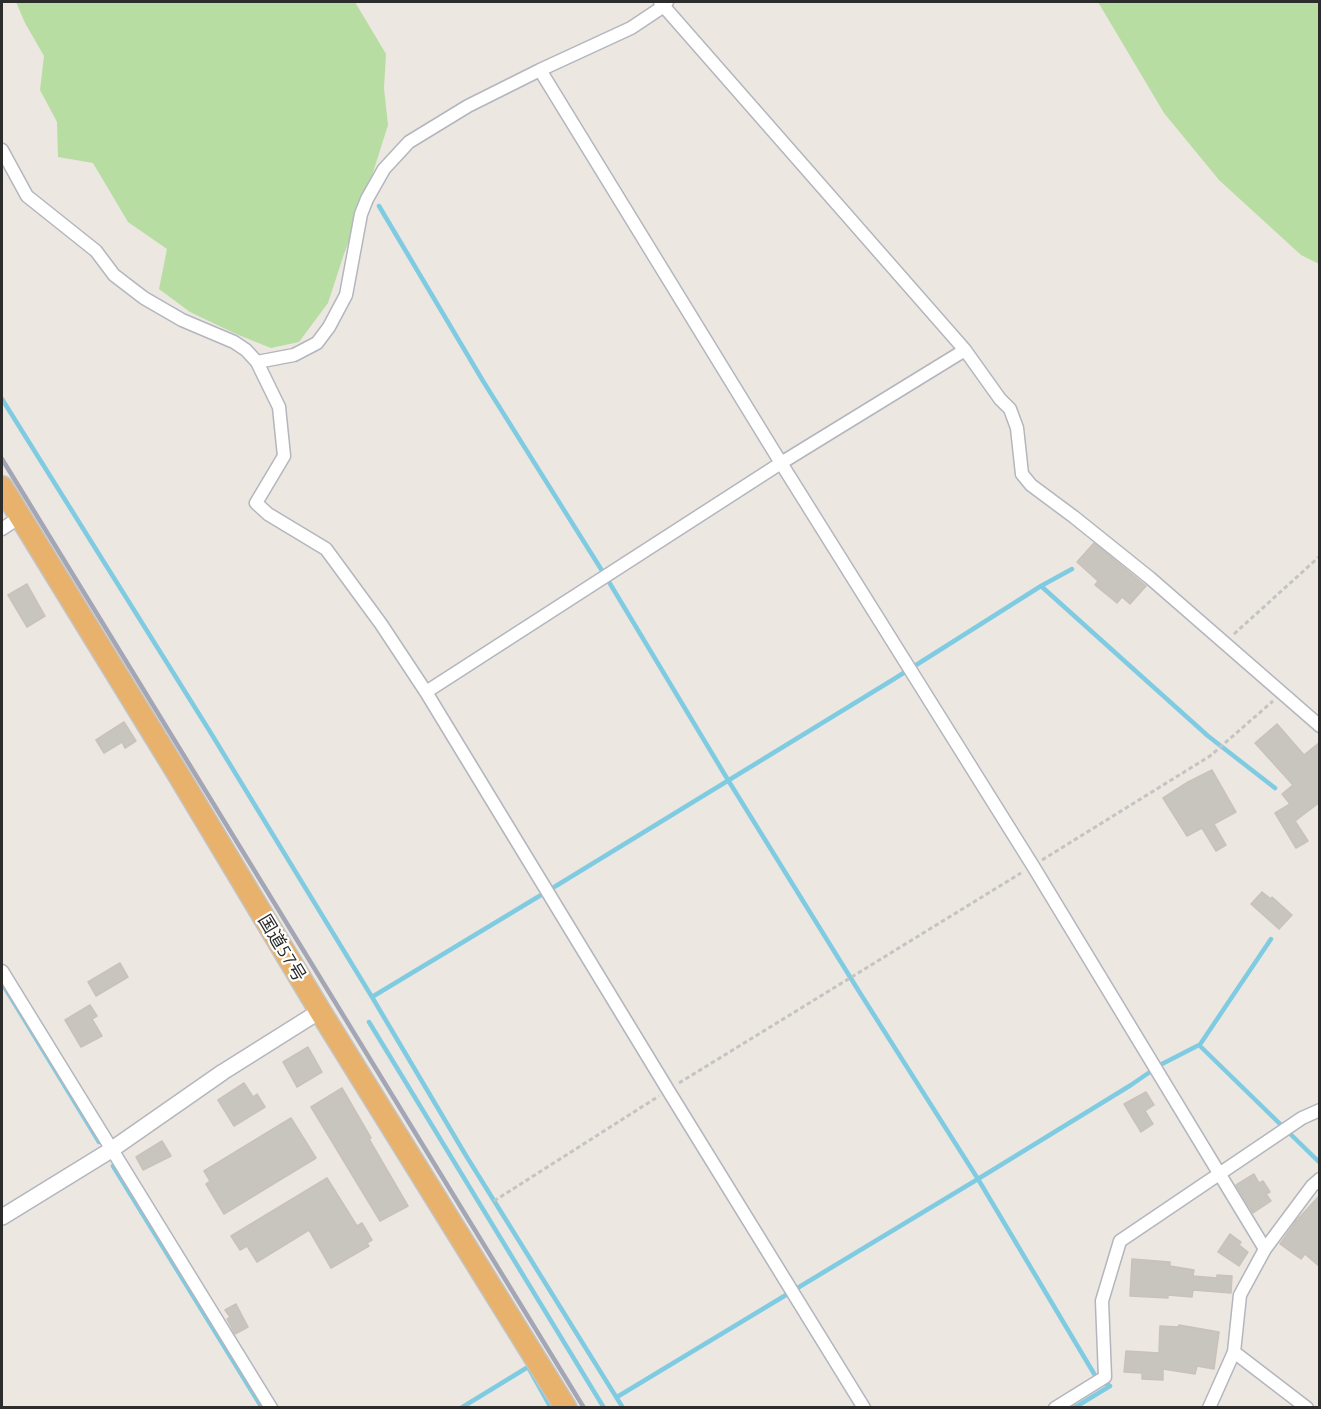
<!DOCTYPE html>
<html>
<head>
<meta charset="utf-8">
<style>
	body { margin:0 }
	#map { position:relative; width:1321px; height:1409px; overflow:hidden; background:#ece7e0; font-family:Ubuntu,sans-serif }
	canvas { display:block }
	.frame { position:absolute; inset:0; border:3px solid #2c2c2c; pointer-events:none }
</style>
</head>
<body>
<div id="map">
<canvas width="1321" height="1409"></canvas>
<div class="frame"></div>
</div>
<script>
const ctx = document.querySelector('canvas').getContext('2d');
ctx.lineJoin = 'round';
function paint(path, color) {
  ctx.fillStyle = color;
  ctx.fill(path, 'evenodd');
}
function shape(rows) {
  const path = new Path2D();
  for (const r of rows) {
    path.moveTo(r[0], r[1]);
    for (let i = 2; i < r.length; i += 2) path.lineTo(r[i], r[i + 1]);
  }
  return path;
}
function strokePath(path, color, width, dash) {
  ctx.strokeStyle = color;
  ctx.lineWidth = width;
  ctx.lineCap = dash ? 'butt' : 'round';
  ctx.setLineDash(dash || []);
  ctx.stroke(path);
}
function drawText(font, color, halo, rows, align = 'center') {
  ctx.font = font + ' Ubuntu,"Noto Sans JP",sans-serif';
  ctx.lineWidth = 4.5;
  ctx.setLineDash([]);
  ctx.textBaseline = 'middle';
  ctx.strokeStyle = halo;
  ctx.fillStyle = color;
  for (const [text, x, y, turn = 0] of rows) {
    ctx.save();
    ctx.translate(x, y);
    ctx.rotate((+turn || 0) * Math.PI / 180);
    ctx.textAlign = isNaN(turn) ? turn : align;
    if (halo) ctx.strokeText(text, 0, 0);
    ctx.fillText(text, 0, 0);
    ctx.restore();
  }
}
paint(shape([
	[16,2,355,2,386,54,384,88,388,125,365,198,344,254,328,303,299,342,271,348,236,334,190,312,159,289,167,249,128,222,93,163,58,157,57,122,40,90,44,56,25,23],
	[1098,2,1319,2,1319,264,1301,255,1219,180,1164,113]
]), '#b8dda3');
strokePath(shape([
	[379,206,483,381,606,577,728,780,860,993,978,1179,1096,1377,1110,1386,1074,1408],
	[2,399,209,730,372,997,465,1154,623,1408],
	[1041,586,1072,569],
	[2,983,99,1142],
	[372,997,551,889,894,679,1041,586,1208,736,1275,788],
	[369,1022,604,1408],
	[1201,1043,1271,939],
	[113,1166,262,1408],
	[617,1397,978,1179,1131,1085,1160,1065,1199,1045,1320,1163],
	[461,1408,528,1367,551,1408]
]), '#7fcbe2', 4.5);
const building = shape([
	[1094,543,1146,586,1130,604,1122,597,1117,603,1095,585,1098,581,1077,562,1094,543],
	[27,584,45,616,27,627,8,595,27,584],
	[124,722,136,741,125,748,122,742,104,753,96,740,124,722],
	[1277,724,1304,755,1320,742,1320,802,1295,821,1308,841,1296,848,1275,813,1290,804,1282,794,1293,785,1255,743,1277,724],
	[1212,770,1236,812,1214,824,1226,845,1216,851,1202,828,1187,836,1163,798,1188,782,1212,770],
	[1262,892,1271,899,1272,897,1292,915,1279,929,1251,904,1262,892],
	[120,963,128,977,96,996,88,982,120,963],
	[90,1005,97,1016,92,1019,102,1036,81,1047,65,1020,90,1005],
	[308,1047,322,1072,297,1087,283,1062,308,1047],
	[244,1083,253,1097,257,1094,265,1107,234,1126,218,1100,244,1083],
	[342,1088,371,1138,369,1139,408,1206,380,1221,311,1107,342,1088],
	[1146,1092,1154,1105,1145,1111,1153,1124,1141,1132,1124,1104,1146,1092],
	[291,1118,316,1158,224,1214,206,1184,210,1181,204,1171,291,1118],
	[162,1141,171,1156,143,1170,136,1157,162,1141],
	[1254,1174,1259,1183,1263,1181,1270,1192,1266,1194,1271,1201,1253,1213,1236,1185,1254,1174],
	[327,1178,357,1226,362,1223,372,1240,367,1243,369,1246,331,1268,309,1230,257,1262,247,1246,240,1250,231,1236,327,1178],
	[1320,1195,1320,1267,1305,1254,1301,1259,1280,1244,1297,1220,1320,1195],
	[1230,1234,1241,1242,1239,1245,1248,1252,1239,1266,1218,1252,1230,1234],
	[1132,1259,1170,1262,1170,1266,1194,1270,1193,1276,1217,1278,1217,1275,1232,1276,1231,1293,1193,1290,1192,1297,1168,1295,1168,1298,1130,1296,1132,1259],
	[236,1304,248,1327,235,1334,227,1319,230,1317,225,1310,236,1304],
	[1179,1325,1219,1332,1214,1369,1197,1366,1195,1374,1163,1369,1163,1380,1142,1379,1142,1373,1124,1372,1126,1351,1159,1353,1160,1326,1178,1327,1179,1325]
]);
paint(building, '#c8c5be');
strokePath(building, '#c8c2ba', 1.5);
const minor = shape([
	[660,2,965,350,1000,399,1010,409,1017,428,1022,474,1031,485,1074,517,1150,578,1320,726],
	[540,70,781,463,1033,866,1265,1249],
	[2,150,27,196,96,251,114,275,144,298,182,320,234,342,246,350,257,362,279,407,284,456,256,503,268,514,326,549,381,624,426,692,668,1090,864,1408],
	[257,362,294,355,317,343,329,327,346,295,361,214,367,199,384,169,409,142,468,106,540,70,631,28,664,6,667,2],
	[2,529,20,517],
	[426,692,781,463,965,350],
	[2,971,271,1408],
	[1234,1352,1307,1408],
	[1055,1408,1105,1377,1102,1301,1120,1241,1302,1118,1320,1110],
	[1209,1408,1234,1352,1240,1295,1265,1249,1312,1186,1320,1179]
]);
const tertiary = shape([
	[2,1217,111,1150,223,1072,320,1011]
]);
const trunk = shape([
	[2,487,178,774,320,1011,566,1408]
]);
strokePath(minor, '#b4b6be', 15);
strokePath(tertiary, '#b4b6be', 18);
strokePath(trunk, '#c4c4c4', 24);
strokePath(shape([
	[1234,634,1320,556],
	[1042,860,1210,756,1273,701],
	[679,1083,1021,873],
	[494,1201,659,1096]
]), '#c4c4c4', 3, [4.5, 3]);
strokePath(minor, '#fff', 12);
strokePath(tertiary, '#fff', 15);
strokePath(trunk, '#e8b26c', 21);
strokePath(shape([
	[2,459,584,1408]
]), '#a3a6b4', 4.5);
drawText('18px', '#2c2c2c', '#fff', [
	["国道57号",282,948,59]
]);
</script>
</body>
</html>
